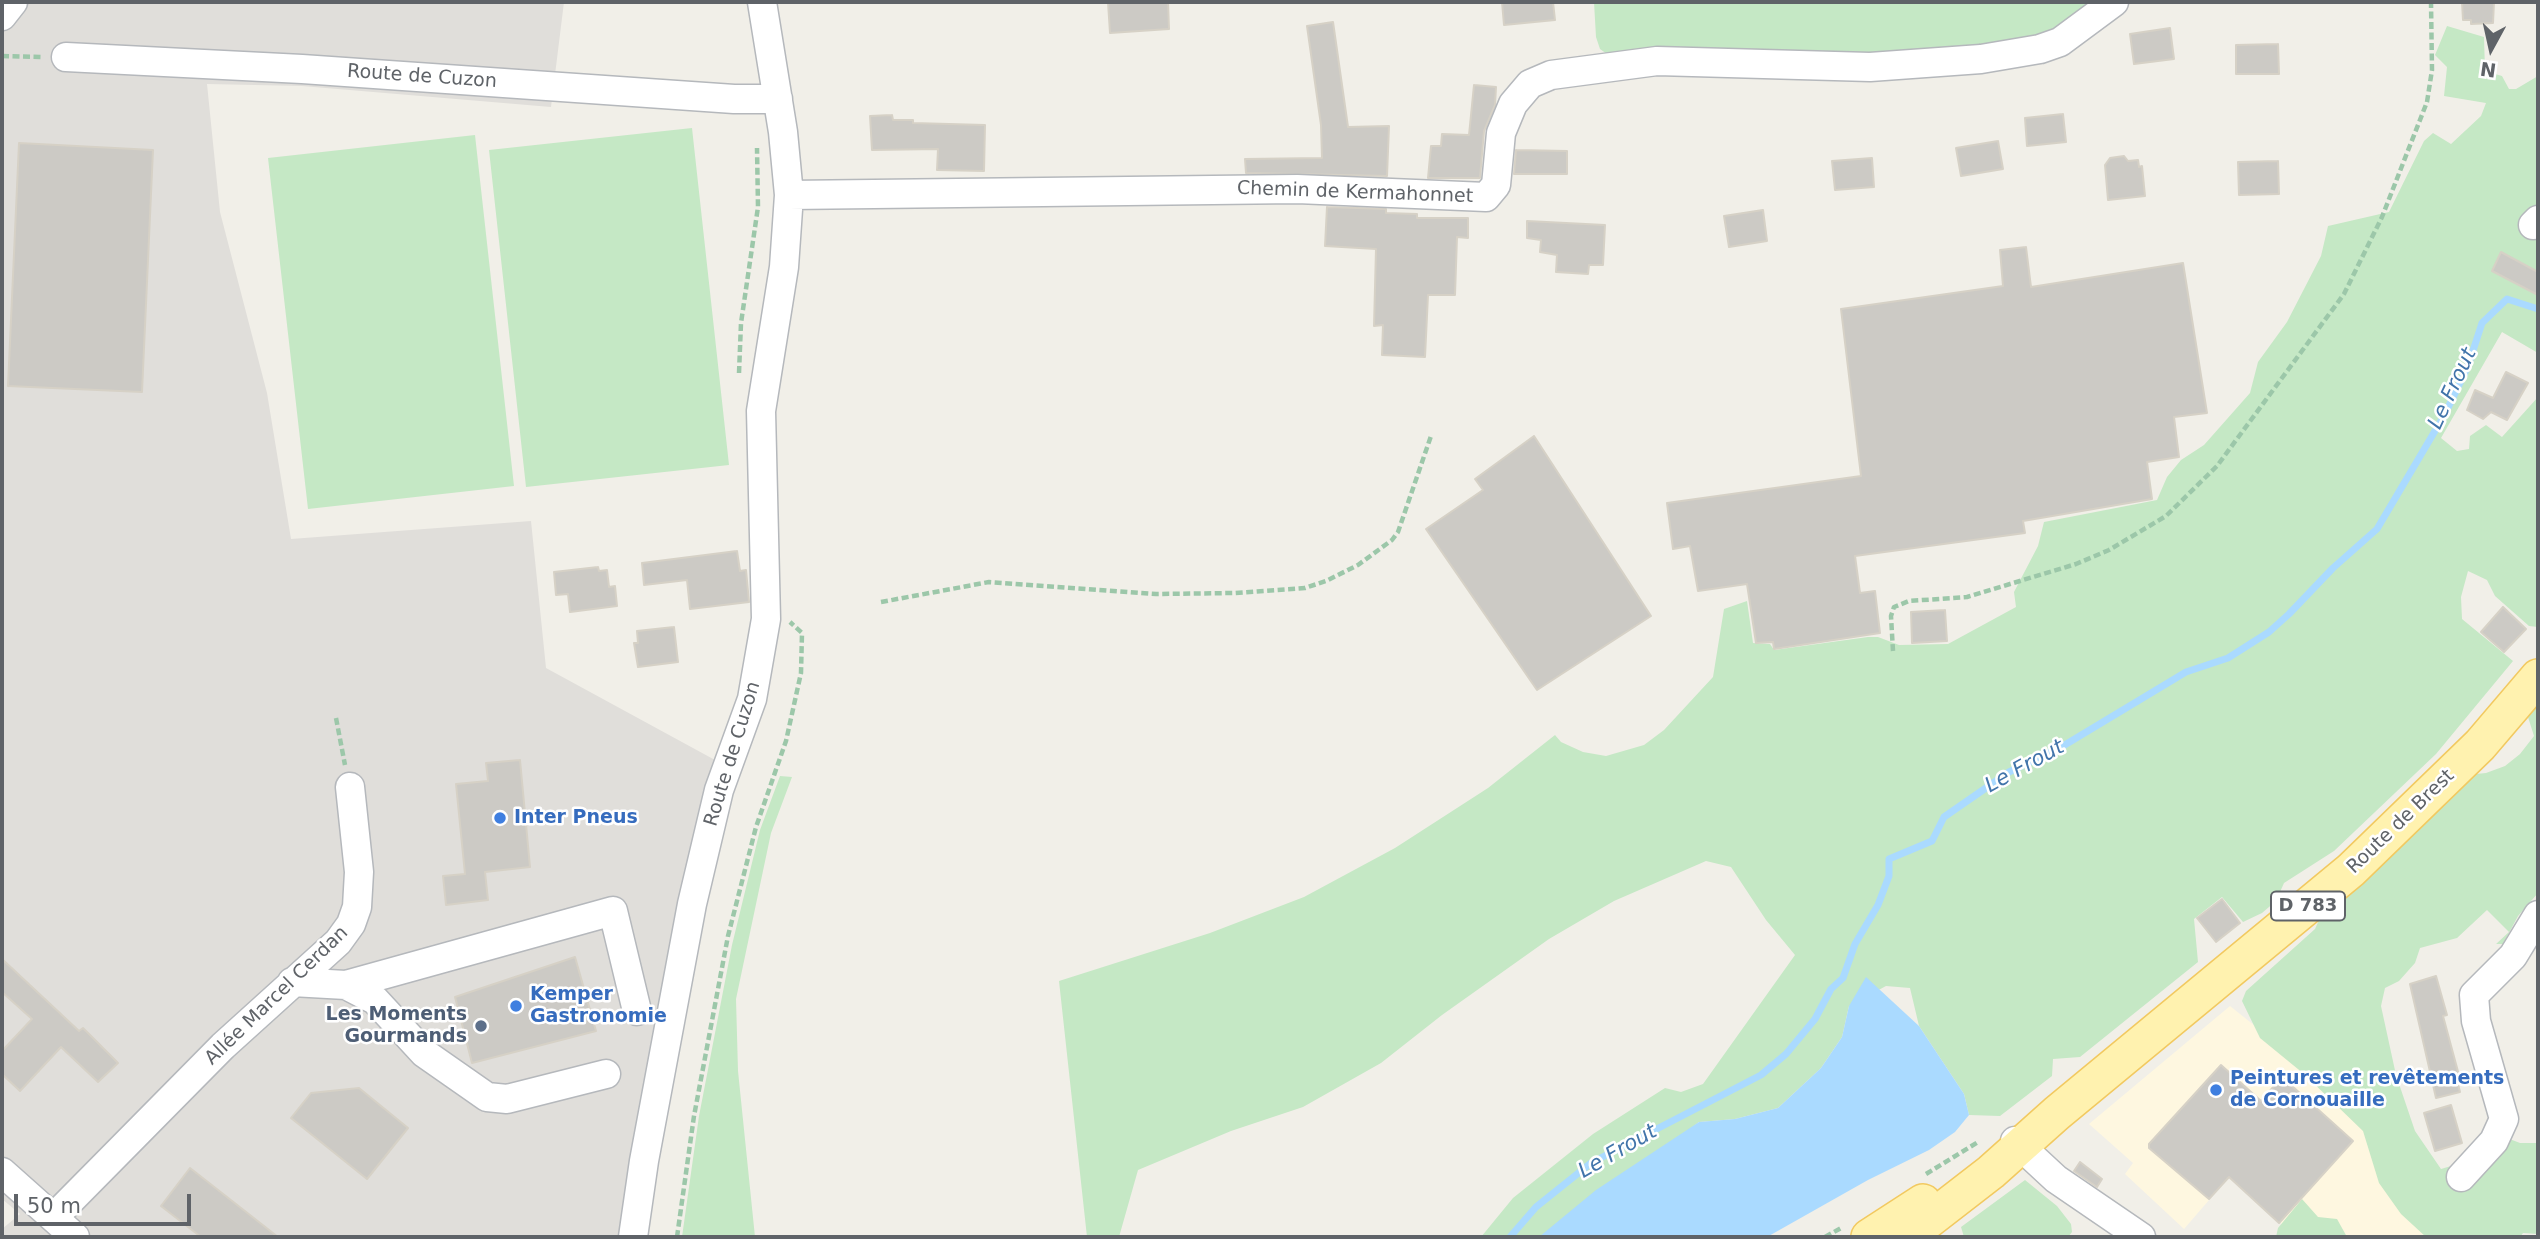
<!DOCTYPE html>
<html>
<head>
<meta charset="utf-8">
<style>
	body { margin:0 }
	#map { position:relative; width:2540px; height:1239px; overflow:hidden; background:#f1efe8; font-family:"DejaVu Sans",sans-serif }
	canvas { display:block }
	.frame { position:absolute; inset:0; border:4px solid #5f6368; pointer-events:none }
	.north { position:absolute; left:2456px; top:14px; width:70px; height:70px; -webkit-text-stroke:5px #fff; paint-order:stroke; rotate:188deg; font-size:19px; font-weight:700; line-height:28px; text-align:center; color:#5f6368 }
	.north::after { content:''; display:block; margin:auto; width:24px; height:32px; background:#5f6368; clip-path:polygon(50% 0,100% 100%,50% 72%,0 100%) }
	.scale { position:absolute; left:14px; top:1194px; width:177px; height:32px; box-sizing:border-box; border:4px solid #5f6368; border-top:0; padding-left:9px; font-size:21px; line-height:24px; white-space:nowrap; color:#5f6368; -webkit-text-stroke:5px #fff; paint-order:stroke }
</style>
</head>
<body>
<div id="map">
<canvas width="2540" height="1239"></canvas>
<div class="frame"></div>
<div class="north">N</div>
<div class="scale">50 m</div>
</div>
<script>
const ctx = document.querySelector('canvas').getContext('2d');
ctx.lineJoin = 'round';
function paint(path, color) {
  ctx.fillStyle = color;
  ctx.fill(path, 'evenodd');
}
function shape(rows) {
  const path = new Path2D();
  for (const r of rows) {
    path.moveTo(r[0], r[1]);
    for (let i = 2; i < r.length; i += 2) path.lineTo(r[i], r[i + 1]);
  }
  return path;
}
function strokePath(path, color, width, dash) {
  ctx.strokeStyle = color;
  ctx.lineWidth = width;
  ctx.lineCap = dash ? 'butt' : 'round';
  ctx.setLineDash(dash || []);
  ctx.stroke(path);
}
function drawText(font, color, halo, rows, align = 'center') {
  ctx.font = font + ' "DejaVu Sans",sans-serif';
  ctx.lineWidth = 5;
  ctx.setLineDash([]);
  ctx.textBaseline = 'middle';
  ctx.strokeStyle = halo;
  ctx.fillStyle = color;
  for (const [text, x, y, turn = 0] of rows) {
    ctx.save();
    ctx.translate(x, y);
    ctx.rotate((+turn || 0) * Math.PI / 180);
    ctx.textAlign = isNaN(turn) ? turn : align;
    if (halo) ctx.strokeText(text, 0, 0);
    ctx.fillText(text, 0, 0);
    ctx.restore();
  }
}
paint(shape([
	[2230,1006,2518,1236,2517,1237,2296,1237,2229,1177,2184,1229,2125,1174,2133,1163,2089,1124]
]), '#fef7e0');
paint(shape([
	[2,2,564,2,551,107,302,86,207,84,220,212,267,393,291,539,531,521,546,668,715,760,624,1237,2,1237,2,1229,20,1214,2,1199]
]), '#e0deda');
paint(shape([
	[1594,2,2101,2,2054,35,1905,56,1607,54,1600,49,1596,37],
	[2447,26,2484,37,2485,71,2502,76,2509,89,2516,89,2538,76,2538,353,2502,332,2441,438,2457,451,2469,449,2470,436,2486,425,2502,437,2538,397,2538,627,2529,626,2495,596,2487,580,2468,571,2461,597,2462,619,2513,661,2436,754,2334,851,2284,883,2276,901,2262,913,2243,922,2222,897,2194,919,2198,962,2080,1057,2053,1059,2052,1076,2000,1116,1969,1115,1964,1094,1919,1026,1910,988,1886,986,1849,1006,1842,1037,1821,1068,1778,1108,1735,1119,1699,1122,1552,1237,1481,1237,1513,1198,1593,1134,1665,1088,1681,1092,1703,1084,1795,955,1766,920,1731,867,1706,861,1614,901,1549,939,1442,1015,1381,1063,1303,1107,1231,1131,1138,1170,1119,1237,1087,1237,1059,981,1210,933,1304,897,1395,848,1488,788,1555,735,1561,742,1583,752,1606,756,1644,745,1664,730,1713,677,1724,609,1747,601,1753,643,1770,644,1774,650,1868,637,1878,637,1899,645,1948,644,2016,607,2014,592,2038,546,2044,522,2157,500,2167,477,2181,460,2204,445,2250,393,2258,362,2287,322,2321,256,2328,226,2389,212,2424,141,2433,133,2451,144,2481,116,2486,103,2444,96,2447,67,2435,55],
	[692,128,729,465,526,487,489,150],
	[475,135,514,486,308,509,268,158],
	[2538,698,2538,893,2518,916,2503,944,2496,944,2509,932,2487,910,2457,938,2420,948,2415,963,2399,981,2385,988,2381,1006,2396,1075,2415,1131,2441,1169,2468,1161,2507,1138,2520,1143,2538,1143,2538,1234,2523,1233,2520,1237,2426,1237,2401,1214,2379,1183,2363,1131,2304,1074,2260,1038,2242,1001,2246,991,2315,929,2324,909,2466,775,2486,773,2505,766,2520,754,2534,736,2528,717],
	[780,776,792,777,771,833,736,999,738,1071,755,1237,682,1237,699,1116,732,945,760,830],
	[2025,1180,2057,1206,2071,1224,2072,1232,2068,1237,1964,1237,1961,1227],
	[2302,1199,2318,1217,2337,1219,2347,1237,2276,1237,2278,1228]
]), '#c5e8c5');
paint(shape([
	[1866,977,1919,1026,1964,1094,1969,1115,1955,1132,1929,1150,1868,1180,1767,1237,1539,1237,1596,1190,1699,1122,1735,1119,1778,1108,1821,1068,1842,1037,1849,1006]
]), '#aadaff');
strokePath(shape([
	[1510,1237,1536,1207,1591,1163,1761,1075,1786,1054,1815,1019,1831,989,1843,978,1855,944,1878,905,1889,876,1889,859,1932,841,1944,817,2009,772,2063,746,2186,672,2228,658,2269,632,2289,614,2333,568,2377,529,2445,414,2468,366,2482,323,2507,299,2538,309]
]), '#aadaff', 7);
const building = shape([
	[1108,2,1168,2,1169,29,1110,33,1108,2],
	[1502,2,1553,2,1555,20,1504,25,1502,2],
	[2462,2,2494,2,2493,23,2471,24,2471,20,2463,20,2462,2],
	[1333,22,1348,127,1389,126,1387,176,1246,173,1245,159,1322,158,1321,125,1307,26,1333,22],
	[2170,28,2174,59,2134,64,2130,34,2170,28],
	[2278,44,2279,74,2236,74,2236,45,2278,44],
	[1474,85,1496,87,1495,105,1484,131,1480,178,1428,178,1431,146,1441,146,1442,134,1469,135,1474,85],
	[2063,114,2066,142,2027,146,2025,118,2063,114],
	[892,115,893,120,913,120,913,123,985,125,984,171,937,170,938,149,872,150,870,116,892,115],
	[1998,141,2003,169,1961,176,1956,148,1998,141],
	[19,143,153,150,142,392,8,386,19,143],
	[1516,150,1567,151,1567,174,1514,174,1516,150],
	[2124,156,2128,161,2138,160,2139,167,2142,166,2145,196,2108,200,2105,165,2110,158,2124,156],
	[1872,158,1874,187,1835,190,1832,161,1872,158],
	[2278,161,2279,194,2239,195,2238,162,2278,161],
	[1327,207,1386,209,1386,213,1417,214,1417,218,1468,218,1468,238,1457,237,1455,295,1428,295,1425,357,1382,355,1383,325,1374,326,1376,249,1325,246,1327,207],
	[1763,210,1767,241,1729,247,1724,216,1763,210],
	[1527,221,1605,225,1603,265,1589,265,1588,274,1556,272,1557,255,1540,252,1541,240,1527,238,1527,221],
	[2026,247,2031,287,2183,263,2207,413,2174,417,2179,457,2147,462,2152,499,2023,521,2025,533,1855,556,1860,593,1875,591,1880,633,1774,649,1773,642,1756,643,1747,584,1698,591,1690,546,1673,549,1667,503,1861,476,1841,309,2003,286,2000,250,2026,247],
	[2501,252,2538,272,2538,295,2492,271,2501,252],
	[2506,372,2528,383,2507,420,2491,412,2483,419,2467,410,2475,390,2493,398,2506,372],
	[1534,436,1651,616,1537,690,1426,529,1483,490,1475,479,1534,436],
	[737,551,740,571,746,570,749,602,690,609,687,580,644,585,642,563,737,551],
	[598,567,599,571,607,570,609,587,615,586,617,606,570,612,568,594,556,595,554,572,598,567],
	[2503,607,2526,629,2504,652,2481,632,2503,607],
	[1945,610,1947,641,1912,643,1911,612,1945,610],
	[674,627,678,662,638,667,634,643,638,643,637,631,674,627],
	[520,760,530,867,485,872,488,900,446,905,443,876,465,874,456,784,488,781,486,763,520,760],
	[2222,899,2240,923,2216,942,2197,918,2222,899],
	[575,957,596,1031,472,1063,455,997,575,957],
	[2,959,79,1031,83,1028,118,1063,98,1082,61,1047,20,1091,2,1074,2,1051,32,1019,2,992,2,959],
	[2436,976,2447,1015,2443,1016,2460,1079,2457,1080,2460,1092,2436,1098,2410,984,2436,976],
	[2221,1065,2261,1101,2282,1077,2353,1141,2279,1223,2229,1177,2209,1199,2149,1148,2149,1144,2221,1065],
	[359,1088,408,1128,367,1179,291,1118,311,1093,359,1088],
	[2451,1105,2462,1143,2435,1151,2424,1113,2451,1105],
	[2080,1162,2102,1179,2097,1187,2074,1171,2080,1162],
	[190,1168,278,1237,201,1237,161,1206,190,1168]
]);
paint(building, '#cccac5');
strokePath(building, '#d6d1c6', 2);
const minor = shape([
	[2,16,13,2],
	[66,57,302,69,734,99,778,99],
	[789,195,1297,189,1486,197,1496,185,1501,133,1513,104,1530,84,1551,75,1657,61,1870,67,1981,59,2040,49,2060,42,2114,2],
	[2533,225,2538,220],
	[292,982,346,985,375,1000,424,1053,487,1097,507,1099,606,1074],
	[346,985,613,911,637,1011],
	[2015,1141,2056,1179,2141,1237],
	[2,1172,75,1237],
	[2461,1177,2494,1141,2504,1119,2476,1021,2474,995,2513,956,2538,915],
	[55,1216,223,1046,338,942,351,924,357,907,359,872,350,787],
	[633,1237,644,1161,692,904,719,790,752,699,766,619,761,411,784,267,789,195,783,132,762,2]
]);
const major = shape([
	[1869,1237,1923,1202],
	[1907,1237,1991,1172,2057,1113,2351,870,2480,745,2538,677]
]);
strokePath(minor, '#b5b8bc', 31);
strokePath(major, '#f2c960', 38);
strokePath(shape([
	[2,56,44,57],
	[739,373,741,323,758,207,757,148],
	[881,602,989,582,1156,594,1235,593,1305,588,1326,581,1358,565,1392,540,1398,532,1431,436],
	[1893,651,1891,616,1894,607,1909,601,1967,597,2076,564,2109,550,2166,516,2217,466,2344,294,2382,217,2427,102,2432,70,2431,2],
	[336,718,345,765],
	[1926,1174,1978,1142],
	[677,1237,694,1116,728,936,756,827,786,741,801,673,802,633,790,622],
	[1825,1237,1841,1228]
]), '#9cc7a9', 4.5, [7, 3.5]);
strokePath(minor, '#fff', 28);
strokePath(major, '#fff2af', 35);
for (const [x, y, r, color] of [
	[500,818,7,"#3f7fe0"],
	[516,1006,7,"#3f7fe0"],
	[481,1026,7,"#5c6f8a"],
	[2216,1090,7,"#3f7fe0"]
]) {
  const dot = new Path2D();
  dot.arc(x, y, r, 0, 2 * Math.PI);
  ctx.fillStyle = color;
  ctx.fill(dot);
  strokePath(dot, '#fff', 2.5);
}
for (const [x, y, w] of [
	[2308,906,74]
]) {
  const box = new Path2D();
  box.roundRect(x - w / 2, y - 14.5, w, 29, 5);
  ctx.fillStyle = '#fff';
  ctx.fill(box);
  strokePath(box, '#5f6368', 2);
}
drawText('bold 18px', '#5f6368', null, [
	["D 783",2308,906]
]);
drawText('19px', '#5f6368', '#fff', [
	["Route de Cuzon",422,77,4],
	["Chemin de Kermahonnet",1355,193,2],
	["Route de Cuzon",733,754,-73],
	["Route de Brest",2401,822,-44],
	["Allée Marcel Cerdan",277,996,-44]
]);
drawText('bold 19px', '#366cbe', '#fff', [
	["Inter Pneus",514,818],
	["Kemper",530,995],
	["Gastronomie",530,1017],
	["Peintures et revêtements",2230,1079],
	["de Cornouaille",2230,1101]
], 'left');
drawText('bold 19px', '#4e5e75', '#fff', [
	["Les Moments",467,1015],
	["Gourmands",467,1037]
], 'right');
drawText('italic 21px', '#4174aa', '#fff', [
	["Le Frout",2453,389,-65],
	["Le Frout",2025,767,-29],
	["Le Frout",1618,1152,-30]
]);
</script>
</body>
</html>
